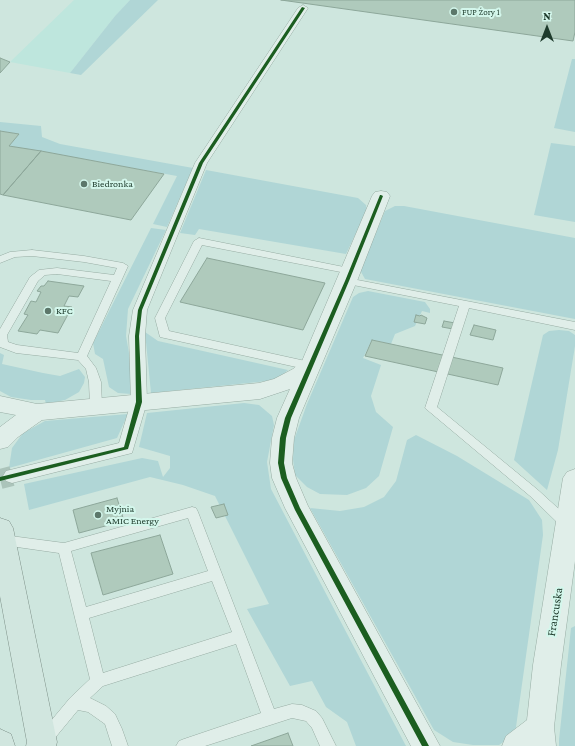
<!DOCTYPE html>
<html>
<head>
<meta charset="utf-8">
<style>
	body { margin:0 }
	#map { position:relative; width:575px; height:746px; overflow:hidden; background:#cee6de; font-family:"Crimson Pro",serif }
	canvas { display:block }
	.north { position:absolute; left:527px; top:8px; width:40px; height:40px; -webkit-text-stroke:3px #d4f7ec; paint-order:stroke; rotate:0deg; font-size:11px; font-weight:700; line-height:16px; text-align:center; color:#1e3b2c }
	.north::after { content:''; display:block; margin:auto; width:14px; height:18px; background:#1e3b2c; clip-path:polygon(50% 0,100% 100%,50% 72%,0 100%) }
</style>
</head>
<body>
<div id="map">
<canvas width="575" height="746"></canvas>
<div class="north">N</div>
</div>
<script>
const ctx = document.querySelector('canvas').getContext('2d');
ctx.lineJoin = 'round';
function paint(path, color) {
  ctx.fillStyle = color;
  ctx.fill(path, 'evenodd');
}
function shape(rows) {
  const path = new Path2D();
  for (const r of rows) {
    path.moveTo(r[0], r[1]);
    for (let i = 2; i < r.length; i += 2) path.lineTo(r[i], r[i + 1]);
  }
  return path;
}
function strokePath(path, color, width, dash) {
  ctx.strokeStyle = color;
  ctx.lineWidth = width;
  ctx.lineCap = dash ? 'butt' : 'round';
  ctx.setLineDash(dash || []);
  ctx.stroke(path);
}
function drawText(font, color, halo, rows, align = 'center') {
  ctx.font = font + ' "Crimson Pro",serif';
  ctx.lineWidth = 4;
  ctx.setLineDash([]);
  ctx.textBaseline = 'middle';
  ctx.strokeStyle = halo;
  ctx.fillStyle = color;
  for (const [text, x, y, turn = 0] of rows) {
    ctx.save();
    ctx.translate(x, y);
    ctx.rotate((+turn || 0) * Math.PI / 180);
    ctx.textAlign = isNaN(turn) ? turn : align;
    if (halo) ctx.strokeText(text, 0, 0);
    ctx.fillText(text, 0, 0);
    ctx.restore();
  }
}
paint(shape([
	[74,0,130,0,115,16,70,73,10,62]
]), '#bee6dd');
paint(shape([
	[130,0,158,0,81,75,70,73,115,16],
	[572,59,575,59,575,132,554,128],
	[0,122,41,126,42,137,60,144,193,168,167,227,153,224,177,176,9,146,19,134,0,131],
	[551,143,575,146,575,222,534,215],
	[206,170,358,198,366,205,367,210,346,254,199,229,195,235,180,233],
	[395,206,404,206,575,238,575,319,365,279,360,270,385,211],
	[151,228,166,230,128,309,126,336,133,376,131,394,118,393,109,387,103,359,95,354,93,343],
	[368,291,425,302,430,309,430,313,422,311,415,326,395,334,391,344,372,340,363,358,381,365,371,396,376,412,393,427,379,476,366,488,347,495,320,494,307,487,295,475,293,459,294,440,307,404,353,297,359,293],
	[559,330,569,331,575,335,575,346,558,450,547,490,514,460,543,335,549,331],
	[145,332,158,341,288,370,277,380,151,393],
	[0,353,4,355,2,364,43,373,60,376,79,369,85,377,84,383,79,392,65,400,46,404,45,400,31,400,11,397,0,391],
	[244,403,259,405,272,416,274,425,267,462,271,489,406,746,356,746,347,722,326,707,312,681,290,686,247,609,269,604,215,496,183,485,150,477,29,510,24,484,142,458,158,461,163,477,170,468,170,456,139,447,147,413],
	[128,414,117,438,9,468,12,448,23,433,45,421],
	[416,435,457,456,529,500,542,520,543,535,515,734,499,745,473,745,453,742,434,730,310,508,340,511,364,507,384,497,396,481,407,440],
	[575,626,575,746,559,746,559,740,571,628]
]), '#b0d6d6');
const building = shape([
	[281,0,575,0,575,32,573,41,281,0],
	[0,58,10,62,0,73,0,58],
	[0,131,19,134,9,146,41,151,3,195,0,194,0,131],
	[41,151,164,174,131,220,3,195,41,151],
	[207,258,325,283,303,330,180,302,207,258],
	[48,281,84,286,78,297,69,296,64,306,72,307,58,333,40,330,37,334,18,331,28,315,24,314,31,301,36,302,41,292,37,291,41,286,44,286,48,281],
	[416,315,420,316,421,315,427,318,425,324,414,322,416,315],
	[444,321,455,323,453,329,442,327,444,321],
	[474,325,496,330,493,340,470,335,474,325],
	[372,340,503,368,498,385,365,356,372,340],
	[117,498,124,521,79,533,73,510,117,498],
	[224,504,228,515,216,518,211,507,224,504],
	[160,535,173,574,103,595,91,553,160,535],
	[288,733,293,746,251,746,288,733]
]);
paint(building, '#afcabc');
strokePath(building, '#8da79a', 1);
strokePath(shape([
	[0,479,12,476]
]), '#abc4ba', 20, [20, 10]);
const service = shape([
	[199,238,354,269,356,271,354,273,351,274,202,245,165,318,169,331,310,362,314,363,315,366,314,369,310,370,160,337,155,318,194,241,199,238],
	[32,250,84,256,123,263,128,266,87,356,96,368,101,382,102,406,100,409,96,410,92,409,90,406,89,382,86,369,78,360,16,353,0,347,0,329,30,277,39,270,57,268,114,275,117,268,84,262,32,256,15,257,0,263,0,256,10,252,32,250],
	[57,274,111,281,78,353,17,345,8,342,7,335,38,281,45,275,57,274],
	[347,278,575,322,575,330,469,308,437,407,538,490,572,521,574,525,572,529,568,530,564,529,530,496,425,408,459,306,343,283,342,281,343,279,347,278],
	[192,507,196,508,198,512,274,709,292,704,302,705,316,711,322,718,336,746,320,746,312,728,306,721,292,718,205,746,176,746,179,741,184,739,261,713,236,644,103,686,90,698,106,706,115,714,122,729,128,746,112,746,105,724,88,712,78,710,50,744,46,746,40,744,37,739,40,734,70,698,90,679,59,553,3,545,0,544,0,536,3,535,64,543,192,507],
	[188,518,208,571,86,607,71,551,188,518],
	[212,581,232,632,103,673,89,618,212,581]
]);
const pedestrian = shape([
	[303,5,308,8,207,163,147,310,145,336,147,402,132,453,12,483,6,481,3,476,6,471,119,443,131,402,129,336,133,310,195,163,298,8,303,5]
]);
const minor = shape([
	[381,191,387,192,390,196,357,281,299,418,294,438,292,463,296,478,308,506,440,746,411,746,285,508,272,478,270,463,272,438,277,418,290,389,260,399,42,420,18,437,8,447,0,449,0,427,16,415,0,412,0,396,37,404,259,383,274,379,293,369,302,361,372,196,375,192,381,191],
	[575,469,575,561,561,665,554,727,556,746,502,746,506,736,527,720,533,665,563,478,567,472,575,469]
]);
const primary = shape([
	[0,518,9,521,13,528,57,742,56,746,26,746,27,742,0,596,0,518],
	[0,729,11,734,15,746,0,746,0,729]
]);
strokePath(service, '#97aca3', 1);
strokePath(pedestrian, '#97aca3', 1);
strokePath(minor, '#97aca3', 1);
strokePath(primary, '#7e9189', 1);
paint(service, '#e0eee9');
paint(pedestrian, '#e0eee9');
paint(minor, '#e0eee9');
paint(primary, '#d1e6df');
paint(shape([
	[302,7,305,8,203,163,142,310,139,336,142,402,128,449,0,481,0,477,124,447,136,402,135,336,138,310,199,163,302,7],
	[380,195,381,195,383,196,349,281,291,418,286,438,284,463,287,478,300,508,429,746,422,746,295,510,281,478,278,463,280,438,285,418,345,281,380,195]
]), '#1b5e20');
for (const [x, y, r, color] of [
	[454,12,4,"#5c776a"],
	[84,184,4,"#5c776a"],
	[48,311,4,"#5c776a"],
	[98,515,4,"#5c776a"]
]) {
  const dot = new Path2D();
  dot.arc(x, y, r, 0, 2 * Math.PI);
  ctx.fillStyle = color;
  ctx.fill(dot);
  strokePath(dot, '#d4f7ec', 1.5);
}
drawText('9px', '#1e3b2c', '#d4f7ec', [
	["FUP Żory 1",462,12]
], 'left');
drawText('10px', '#1e3b2c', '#d4f7ec', [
	["Biedronka",92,184],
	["KFC",56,311],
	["Myjnia",106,509],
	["AMIC Energy",106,521]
], 'left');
drawText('12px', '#1e3b2c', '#d4f7ec', [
	["Francuska",555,612,-81]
]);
</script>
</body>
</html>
